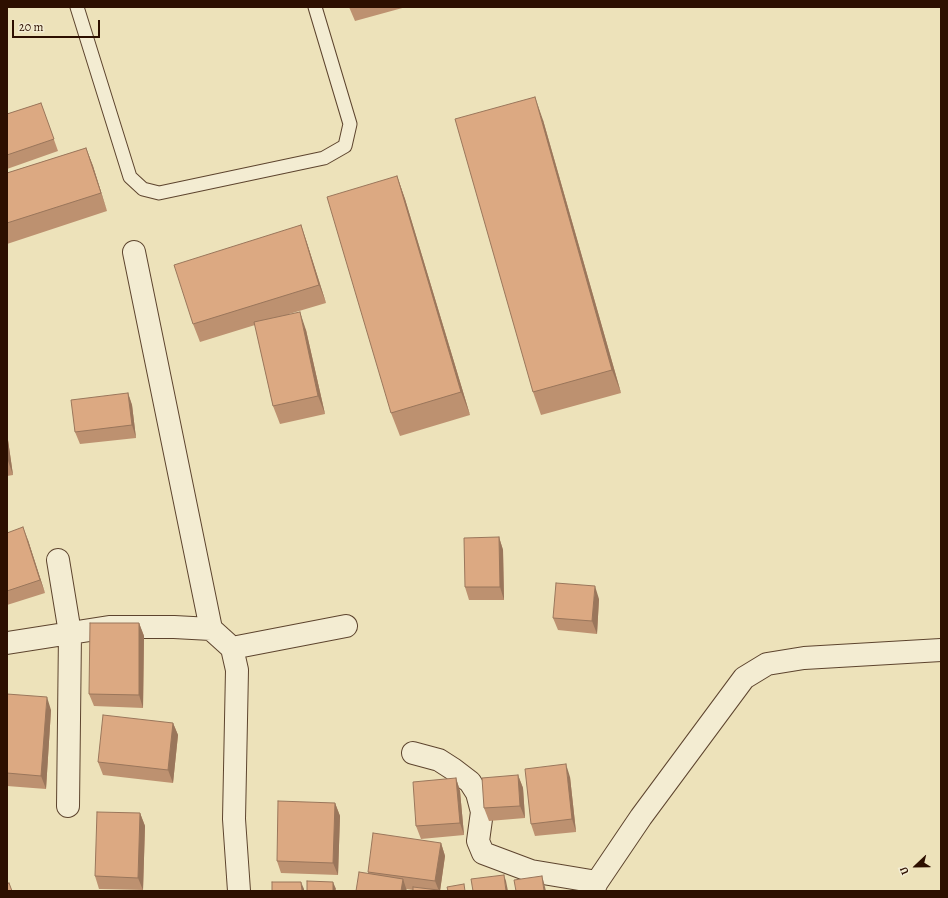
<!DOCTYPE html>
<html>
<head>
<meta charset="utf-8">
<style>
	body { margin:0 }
	#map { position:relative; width:948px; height:898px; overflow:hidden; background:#ede2ba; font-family:Alegreya,serif }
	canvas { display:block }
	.frame { position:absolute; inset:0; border:8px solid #2d0f00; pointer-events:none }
	.north { position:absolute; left:896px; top:846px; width:40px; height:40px; -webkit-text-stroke:3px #f3ecd2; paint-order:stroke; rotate:248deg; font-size:11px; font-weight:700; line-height:16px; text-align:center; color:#2d0f00 }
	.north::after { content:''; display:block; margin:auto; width:14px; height:18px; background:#2d0f00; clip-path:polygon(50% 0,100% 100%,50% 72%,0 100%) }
	.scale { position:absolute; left:12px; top:20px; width:88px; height:18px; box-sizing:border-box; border:2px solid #2d0f00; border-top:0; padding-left:5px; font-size:12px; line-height:14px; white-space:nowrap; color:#2d0f00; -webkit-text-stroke:3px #f3ecd2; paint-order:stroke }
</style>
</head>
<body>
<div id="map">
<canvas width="948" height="898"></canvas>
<div class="frame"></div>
<div class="north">U</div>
<div class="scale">20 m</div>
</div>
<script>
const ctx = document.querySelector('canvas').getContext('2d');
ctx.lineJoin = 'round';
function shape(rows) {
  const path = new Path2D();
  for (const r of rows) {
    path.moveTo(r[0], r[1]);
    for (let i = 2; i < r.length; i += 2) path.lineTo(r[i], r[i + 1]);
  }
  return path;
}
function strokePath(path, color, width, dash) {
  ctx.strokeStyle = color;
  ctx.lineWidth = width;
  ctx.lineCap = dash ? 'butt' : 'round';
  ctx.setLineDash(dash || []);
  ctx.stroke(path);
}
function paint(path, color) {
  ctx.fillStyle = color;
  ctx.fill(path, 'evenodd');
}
const service = shape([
	[77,7,130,177,143,189,159,193,324,158,345,146,350,124,315,7]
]);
const minor = shape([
	[134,252,211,629],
	[58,560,70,633,68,806],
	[7,643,109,627,174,627,211,629,232,648,237,670,234,819,239,891],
	[232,648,346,626],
	[413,753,439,760,453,769,470,782,477,793,482,812,478,841,483,853,531,871,597,882],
	[593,891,597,882,641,817,744,678,767,664,804,658,941,650]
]);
strokePath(service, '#5d442e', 15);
strokePath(minor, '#5d442e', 24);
strokePath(service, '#f3ecd2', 13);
strokePath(minor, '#f3ecd2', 22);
paint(shape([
	[349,7,406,7,355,21],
	[41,103,58,151,7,169,7,114],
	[543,120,621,393,541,415,533,392],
	[86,148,93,166,107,211,7,244,7,173],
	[397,176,405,199,470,415,400,436,391,413],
	[301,225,307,243,326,303,289,314,306,330,325,414,280,424,273,406,255,325,200,342,193,324],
	[128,393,132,405,136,438,80,444,75,432],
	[7,433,13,475,7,476],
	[7,533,28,540,45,593,7,605],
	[499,537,503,550,504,600,469,600,465,587],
	[599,599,597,634,558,630,553,618],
	[139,623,144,636,143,708,94,706,89,694],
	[7,694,51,710,46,789,7,786],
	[173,723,178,735,173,783,103,775,98,762],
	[518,775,523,788,525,818,489,821,484,808],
	[570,777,576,832,535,836,531,824],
	[456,778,460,791,464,835,421,839,416,826],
	[335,803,340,816,338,875,281,873,277,861],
	[140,813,145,826,143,890,99,889,95,876],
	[441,843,445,856,440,891,413,891,413,890,406,889,407,891,356,891,368,874,368,872]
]), '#bd9170');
paint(shape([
	[535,97,543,120,621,393,612,370],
	[86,148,93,166,107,211],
	[397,176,405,199,470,415,461,392],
	[301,225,307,243,326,303,319,285],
	[300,312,306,330,325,414,318,396],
	[128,393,132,405,136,438,132,425],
	[7,433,13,475,7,458],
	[23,527,28,540,45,593,40,580],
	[499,537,503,550,504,600,500,587],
	[595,586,599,599,597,634,592,621],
	[139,623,144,636,143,708,139,695],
	[47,697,51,710,46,789,41,776],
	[173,723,178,735,173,783,168,770],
	[566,764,570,777,576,832,572,819],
	[518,775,523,788,525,818,520,806],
	[456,778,460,791,464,835,460,823],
	[335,803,340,816,338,875,333,863],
	[140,813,145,826,143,890,138,878],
	[441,843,445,856,440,891,439,891,435,881],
	[504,875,506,881,508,891,506,891],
	[542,876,544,883,546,891,544,891],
	[403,879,407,891,401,891],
	[301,882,304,889,304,891,302,891],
	[333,882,336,889,335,891,333,891]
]), '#9a765b');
const building = shape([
	[535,97,612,370,533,392,455,119,535,97],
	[41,103,54,139,7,155,7,114,41,103],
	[86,148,101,193,7,223,7,173,86,148],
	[397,176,461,392,391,413,327,197,397,176],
	[301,225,319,285,193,324,174,265,301,225],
	[300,312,318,396,273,406,254,322,300,312],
	[128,393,132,425,75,432,71,400,128,393],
	[23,527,40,580,7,591,7,533,23,527],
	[499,537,500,587,465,587,464,538,499,537],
	[556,583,595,586,592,621,553,618,556,583],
	[90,623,139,623,139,695,89,694,90,623],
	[7,694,47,697,41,776,7,773,7,694],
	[103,715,173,723,168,770,98,762,103,715],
	[566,764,572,819,531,824,525,769,566,764],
	[518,775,520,806,484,808,482,778,518,775],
	[456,778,460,823,416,826,413,782,456,778],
	[278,801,335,803,333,863,277,861,278,801],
	[97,812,140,813,138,878,95,876,97,812],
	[373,833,441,843,435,881,368,872,373,833],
	[359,872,403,879,401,891,356,891,359,872],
	[504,875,506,891,473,891,471,879,504,875],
	[542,876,544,891,516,891,514,880,542,876],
	[307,881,333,882,333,891,307,891,307,881],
	[272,882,301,882,302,891,272,891,272,882],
	[9,883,12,891,7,891,7,884,9,883],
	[464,884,465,891,448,891,447,887,464,884],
	[413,887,438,890,438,891,413,891,413,887]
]);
paint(building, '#dca982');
strokePath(building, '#9a765b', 1);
</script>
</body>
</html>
